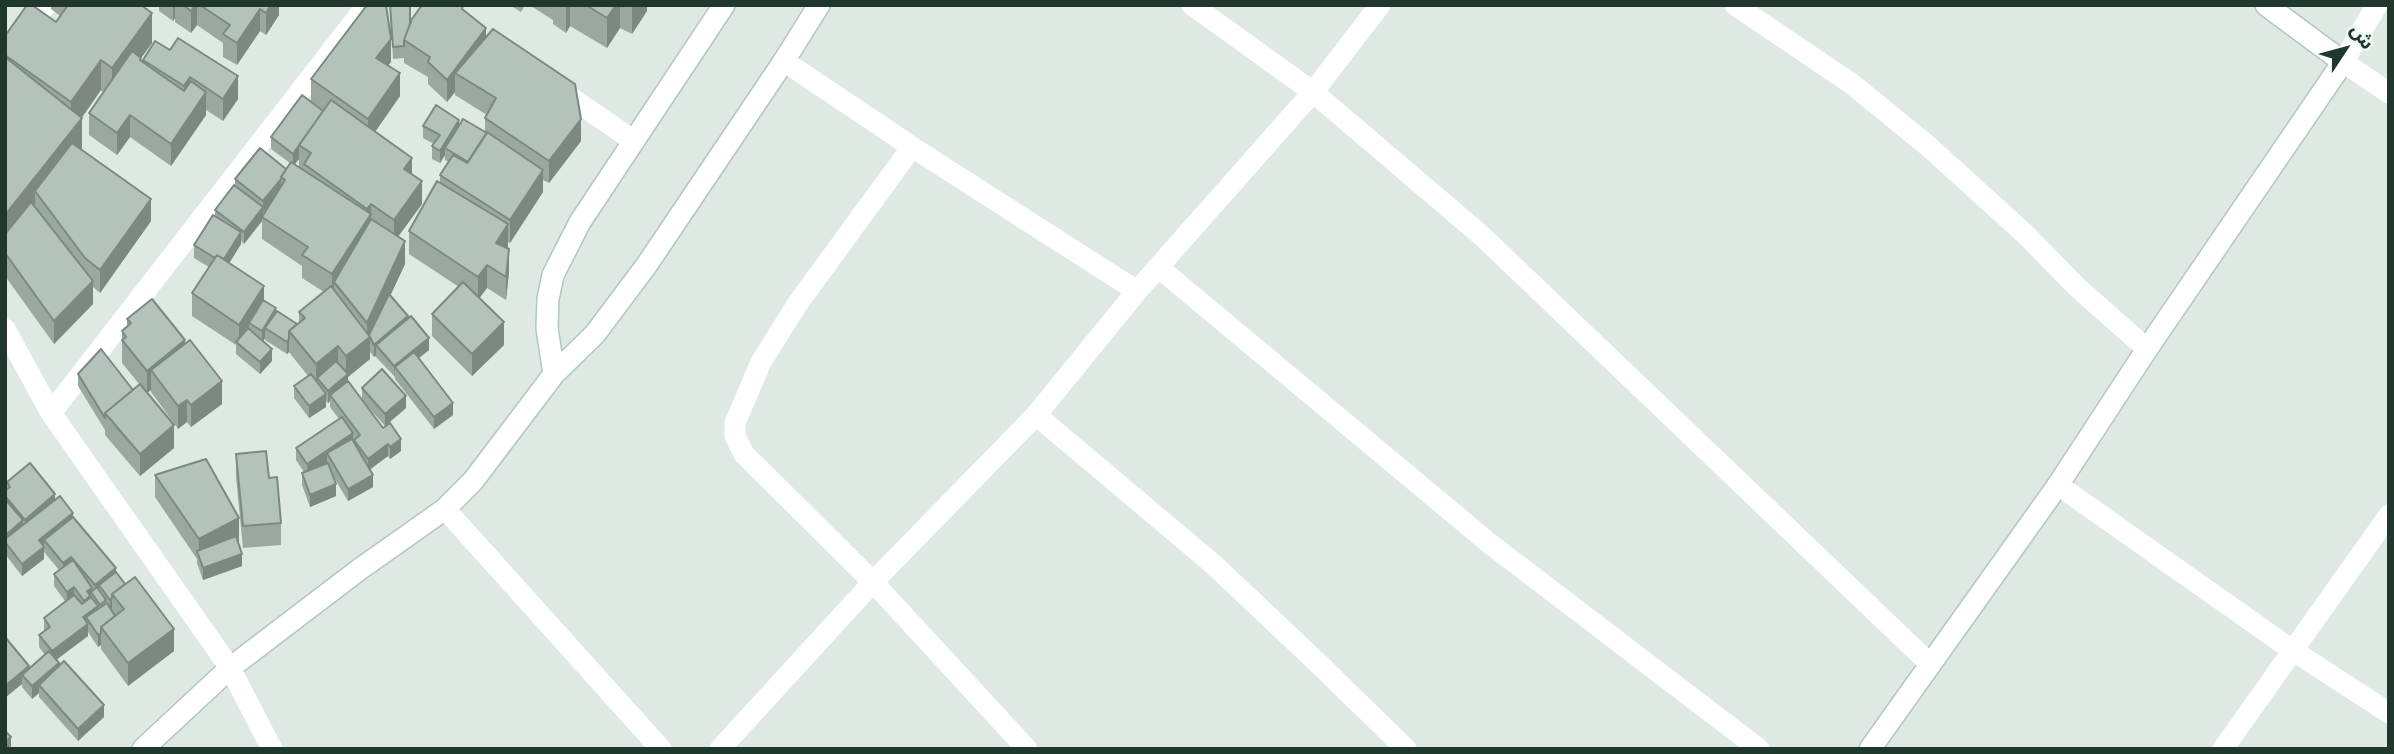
<!DOCTYPE html>
<html>
<head>
<meta charset="utf-8">
<style>
	body { margin:0 }
	#map { position:relative; width:2394px; height:754px; overflow:hidden; background:#dde9e2; font-family:Karla,"Noto Sans Arabic",sans-serif }
	canvas { display:block }
	.frame { position:absolute; inset:0; border:7px solid #1f372d; pointer-events:none }
	.north { position:absolute; left:2310px; top:14px; width:70px; height:70px; -webkit-text-stroke:5px #edf6f0; paint-order:stroke; rotate:54deg; font-size:19px; font-weight:700; line-height:28px; text-align:center; color:#1f372d }
	.north::after { content:''; display:block; margin:auto; width:24px; height:32px; background:#1f372d; clip-path:polygon(50% 0,100% 100%,50% 72%,0 100%) }
</style>
</head>
<body>
<div id="map">
<canvas width="2394" height="754"></canvas>
<div class="frame"></div>
<div class="north">ش</div>
</div>
<script>
const ctx = document.querySelector('canvas').getContext('2d');
ctx.lineJoin = 'round';
function shape(rows) {
  const path = new Path2D();
  for (const r of rows) {
    path.moveTo(r[0], r[1]);
    for (let i = 2; i < r.length; i += 2) path.lineTo(r[i], r[i + 1]);
  }
  return path;
}
function strokePath(path, color, width, dash) {
  ctx.strokeStyle = color;
  ctx.lineWidth = width;
  ctx.lineCap = dash ? 'butt' : 'round';
  ctx.setLineDash(dash || []);
  ctx.stroke(path);
}
function paint(path, color) {
  ctx.fillStyle = color;
  ctx.fill(path, 'evenodd');
}
const secondary = shape([
	[554,374,547,328,548,299,553,275,580,222,724,5],
	[143,749,230,668,360,569,445,509,473,481,554,374,595,334,646,266,784,61,819,5],
	[1870,749,2058,485,2147,349,2343,62,2266,5]
]);
strokePath(secondary, '#b1c8bc', 24);
strokePath(shape([
	[1192,5,1313,92,1482,236,1929,663],
	[1735,5,1852,84,1928,146,2025,234,2078,288,2147,349],
	[2377,5,2343,62,2389,93],
	[5,58,46,5],
	[784,61,912,147,1137,291],
	[554,86,634,141],
	[912,147,798,303,761,362,735,423,735,436,744,454,873,582,1027,749],
	[1158,267,1489,543,1759,749],
	[5,329,51,413,230,668,272,749],
	[51,413,367,5],
	[1036,415,1213,564,1322,667,1406,749],
	[2058,485,2292,650,2389,713],
	[445,509,661,749],
	[720,749,873,582,1036,415,1137,291,1313,92,1380,5],
	[2223,749,2389,515]
]), '#fff', 21);
strokePath(secondary, '#fff', 21);
paint(shape([
	[51,5,141,5,152,43,141,58,141,61,143,62,143,60,155,41,238,99,223,121,206,110,206,115,171,166,130,137,117,155,89,135,89,113,103,92,101,90,82,118,82,148,81,149,151,221,100,293,93,287,93,304,54,344,5,276,5,36,56,22,60,16,51,9],
	[159,5,279,5,279,15,266,35,260,31,237,65,223,57,223,43,197,25,191,33,175,22,175,18,173,21,159,11],
	[390,5,410,24,463,11,486,37,581,141,549,183,543,180,543,192,510,243,508,242,507,249,509,272,506,300,487,288,479,298,504,345,472,376,432,336,432,314,459,287,409,254,409,231,440,182,440,175,449,162,445,160,445,155,440,163,432,159,432,146,434,144,423,138,423,126,459,124,485,132,485,118,487,115,455,95,455,92,447,102,428,84,428,77,404,63,404,56,404,58,393,59],
	[510,5,525,5,521,12],
	[647,5,647,11,632,34,620,28,607,48,570,26,566,33,553,24,553,20,531,6],
	[391,62,388,65,400,96,375,132,412,175,422,204,398,237,405,264,390,296,429,350,419,358,453,415,434,429,395,379,395,377,376,357,376,355,374,357,370,352,370,359,348,377,348,382,401,451,390,459,388,456,370,469,373,487,348,501,333,476,336,496,310,507,302,485,302,473,304,472,296,460,296,448,339,419,330,407,330,401,328,403,326,401,326,407,309,418,294,398,294,386,308,376,289,352,287,354,265,340,265,338,263,341,272,361,260,374,236,354,236,345,192,316,192,293,209,267,194,258,194,245,215,216,215,210,235,186,235,179,286,169,290,163,271,149,271,137,323,110,311,102,311,79],
	[299,159,299,167,295,164],
	[262,221,262,239,302,266,302,278,324,292,299,312,299,322,297,324,276,312,229,263,241,244,241,241,244,244],
	[127,319,185,344,222,404,191,427,187,422,178,429,151,392,151,390,147,393,174,448,140,476,105,435,105,430,78,386,78,374,133,390,139,384,122,363,122,331,127,326],
	[362,388,406,408,385,426,362,400],
	[236,454,269,478,281,523,281,545,243,548,236,477],
	[155,475,239,541,238,541,242,566,203,580,197,563,197,559,155,497],
	[7,482,55,500,73,518,116,572,174,651,128,686,101,649,101,645,98,647,88,632,88,636,57,659,59,666,104,717,78,741,39,697,39,693,32,699,22,687,22,684,5,637,29,669,45,655,39,647,39,635,44,631,44,618,65,601,54,586,54,574,59,570,44,552,44,548,44,559,22,576,5,554,5,483,6,490]
]), '#9aa8a0');
paint(shape([
	[173,5,175,5,175,18,173,21],
	[195,5,197,5,197,25,191,33,191,11],
	[271,5,279,5,279,15,266,35,266,13],
	[566,5,570,5,570,26,566,33],
	[616,5,620,5,620,28,607,48,607,18],
	[632,5,647,5,647,11,632,34],
	[260,9,260,31,237,65,237,43],
	[152,13,152,43,112,98,112,68],
	[486,28,486,50,455,73,455,92,447,102,447,80],
	[391,39,391,62,376,80,376,58],
	[101,60,101,90,79,121,82,118,82,148,41,199,35,191,35,207,5,245,5,215,71,131,71,102],
	[400,73,400,96,368,142,368,119],
	[238,76,238,99,223,121,223,99],
	[190,77,190,100,184,108,184,86],
	[206,92,206,115,171,166,171,144],
	[130,115,130,137,117,155,117,133],
	[581,119,581,141,549,183,549,161],
	[459,120,459,132,445,148,445,155,440,163,440,151],
	[299,146,299,159,293,166,293,154],
	[412,158,412,180,404,169],
	[543,170,543,192,510,243,510,220],
	[281,179,281,191,263,212,263,218,262,217,262,221,244,244,244,232,263,207,263,201],
	[422,181,422,204,394,242,394,220],
	[151,199,151,221,100,293,100,270],
	[371,204,371,236,334,282,334,292,332,296,332,274,367,219,367,209],
	[508,224,508,247,496,265,496,243],
	[241,232,241,244,222,275,222,262],
	[405,241,405,264,370,339,370,359,348,377,348,386,330,395,330,401,328,403,328,391,346,376,346,356,367,339,367,323],
	[509,249,509,272,506,300,506,277],
	[487,265,487,288,478,300,478,277],
	[93,281,93,304,54,344,54,321],
	[264,286,264,308,249,323,249,331,239,344,239,325],
	[276,308,276,320,265,328,265,338,262,343,262,331],
	[408,316,408,328,376,345,376,356,374,357,374,345],
	[504,322,504,345,472,376,472,354],
	[429,338,429,350,400,373,395,367,394,378,394,366],
	[289,339,289,352,287,354,287,342],
	[185,340,185,363,151,370,151,390,147,393,147,371],
	[338,346,338,369,317,378,317,385,316,386,316,364],
	[272,349,272,361,260,374,260,362],
	[222,381,222,404,191,427,191,405],
	[326,394,326,407,309,418,309,406],
	[406,396,406,408,385,426,385,414],
	[187,400,187,422,178,429,178,406],
	[453,403,453,415,434,429,434,417],
	[174,425,174,448,140,476,140,454],
	[353,433,353,445,327,453,327,463,307,476,307,464],
	[401,439,401,451,390,459,390,447],
	[388,444,388,456,368,471,368,459],
	[373,475,373,487,348,501,348,489],
	[336,484,336,496,310,507,310,495],
	[55,494,55,506,25,532,25,520],
	[73,513,73,525,44,540,44,559,22,576,22,564,39,540],
	[239,518,239,541,201,561,199,557,199,539],
	[23,520,23,532,7,544,7,534],
	[242,554,242,566,203,580,203,568],
	[71,557,71,569,63,576,63,563],
	[116,568,116,580,99,585,99,595,95,598,95,585],
	[74,587,74,599,67,604,67,592],
	[92,588,92,594,91,592,90,608,84,613,84,601,87,591],
	[112,598,112,610,110,612,110,600],
	[98,606,98,618,86,617,86,625,88,624,88,636,52,663,52,651,83,617],
	[174,629,174,651,128,686,128,663],
	[101,633,101,645,98,647,98,635],
	[59,663,59,675,39,685,39,693,32,699,32,686],
	[29,666,29,678,22,675,22,684,5,698,5,686],
	[104,705,104,717,78,741,78,729],
	[11,737,11,749,5,749,5,742]
]), '#7d8882');
const building = shape([
	[27,5,32,5,56,22,68,5,141,5,152,13,112,68,101,60,71,102,5,55,5,36,27,5],
	[183,5,195,5,191,11,183,5],
	[200,5,271,5,266,13,260,9,237,43,223,34,230,25,200,5],
	[367,5,386,5,391,39,376,58,400,73,368,119,311,79,367,5],
	[390,5,410,5,410,24,404,40,404,46,393,47,390,5],
	[422,5,461,5,463,6,462,9,486,28,447,80,428,62,430,57,404,40,412,19,422,5],
	[586,5,616,5,607,18,586,5],
	[493,29,575,84,581,119,549,161,485,118,496,98,455,73,493,29],
	[178,38,238,76,223,99,190,77,184,86,143,60,155,41,170,50,178,38],
	[132,51,141,58,140,60,184,91,191,81,206,92,171,144,130,115,117,133,89,113,132,51],
	[5,57,82,118,5,215,5,57],
	[302,95,323,111,293,154,271,137,302,95],
	[331,100,412,158,404,169,422,181,394,220,371,204,367,209,304,164,311,153,299,145,331,100],
	[436,105,459,120,440,151,432,146,440,135,423,126,436,105],
	[463,119,487,133,468,162,445,148,463,119],
	[487,132,543,170,510,220,440,175,453,155,467,163,487,132],
	[72,143,151,199,100,270,85,258,35,191,72,143],
	[260,148,286,169,281,177,282,178,263,201,235,179,260,148],
	[291,162,371,214,332,274,302,255,308,247,262,217,285,180,281,177,291,162],
	[437,181,508,224,496,243,509,249,506,277,487,265,478,277,409,231,437,181],
	[234,185,263,207,244,232,215,210,234,185],
	[31,202,93,281,54,321,5,253,5,234,31,202],
	[213,215,241,232,224,259,217,255,215,258,194,245,213,215],
	[371,219,405,241,367,323,334,282,371,219],
	[217,255,264,286,239,325,192,293,217,255],
	[463,282,504,322,472,354,432,314,463,282],
	[331,286,370,337,346,356,338,346,316,364,289,331,305,318,299,312,331,286],
	[389,294,408,316,374,345,369,335,389,294],
	[152,299,185,340,147,371,122,340,126,337,122,331,131,323,127,319,152,299],
	[263,300,276,308,262,331,249,323,263,300],
	[277,311,297,324,289,331,289,339,287,342,265,328,277,311],
	[411,316,429,338,394,366,376,345,411,316],
	[248,328,272,349,260,362,236,342,248,328],
	[190,340,222,381,191,405,187,400,178,406,151,370,190,340],
	[101,349,133,390,105,413,105,418,78,374,101,349],
	[414,352,453,403,434,417,395,367,414,352],
	[336,361,348,374,328,391,317,378,336,361],
	[382,369,406,396,385,414,362,388,382,369],
	[311,374,326,394,309,406,294,386,311,374],
	[348,381,383,428,390,423,401,439,390,447,388,444,368,459,354,440,360,435,330,395,348,381],
	[140,384,174,425,140,454,105,413,140,384],
	[342,417,353,433,307,464,296,448,342,417],
	[352,439,373,475,348,489,327,453,352,439],
	[266,451,269,478,277,477,281,523,243,526,236,454,266,451],
	[206,459,239,518,199,539,155,475,206,459],
	[30,463,55,494,25,520,5,496,5,491,10,487,7,482,30,463],
	[328,463,336,484,310,495,302,473,328,463],
	[60,496,73,513,39,540,44,547,22,564,5,542,5,539,60,496],
	[5,499,23,520,7,534,5,532,5,499],
	[73,517,116,568,95,585,71,557,63,563,44,540,73,517],
	[236,536,242,554,203,568,197,551,236,536],
	[73,560,92,588,87,591,90,596,84,601,74,587,67,592,54,574,73,560],
	[116,572,125,584,112,594,112,598,110,600,99,585,116,572],
	[135,577,174,629,128,663,101,627,124,609,112,594,135,577],
	[97,587,106,600,100,605,91,592,97,587],
	[74,595,82,604,91,597,98,606,83,617,88,624,52,651,39,635,50,627,44,618,74,595],
	[107,603,115,616,101,627,101,633,98,635,86,617,107,603],
	[5,637,29,666,5,686,5,637],
	[49,651,59,663,32,686,22,675,49,651],
	[64,661,104,705,78,729,39,685,64,661],
	[5,731,11,737,5,742,5,731]
]);
paint(building, '#b3c3ba');
strokePath(building, '#7d8882', 2);
</script>
</body>
</html>
